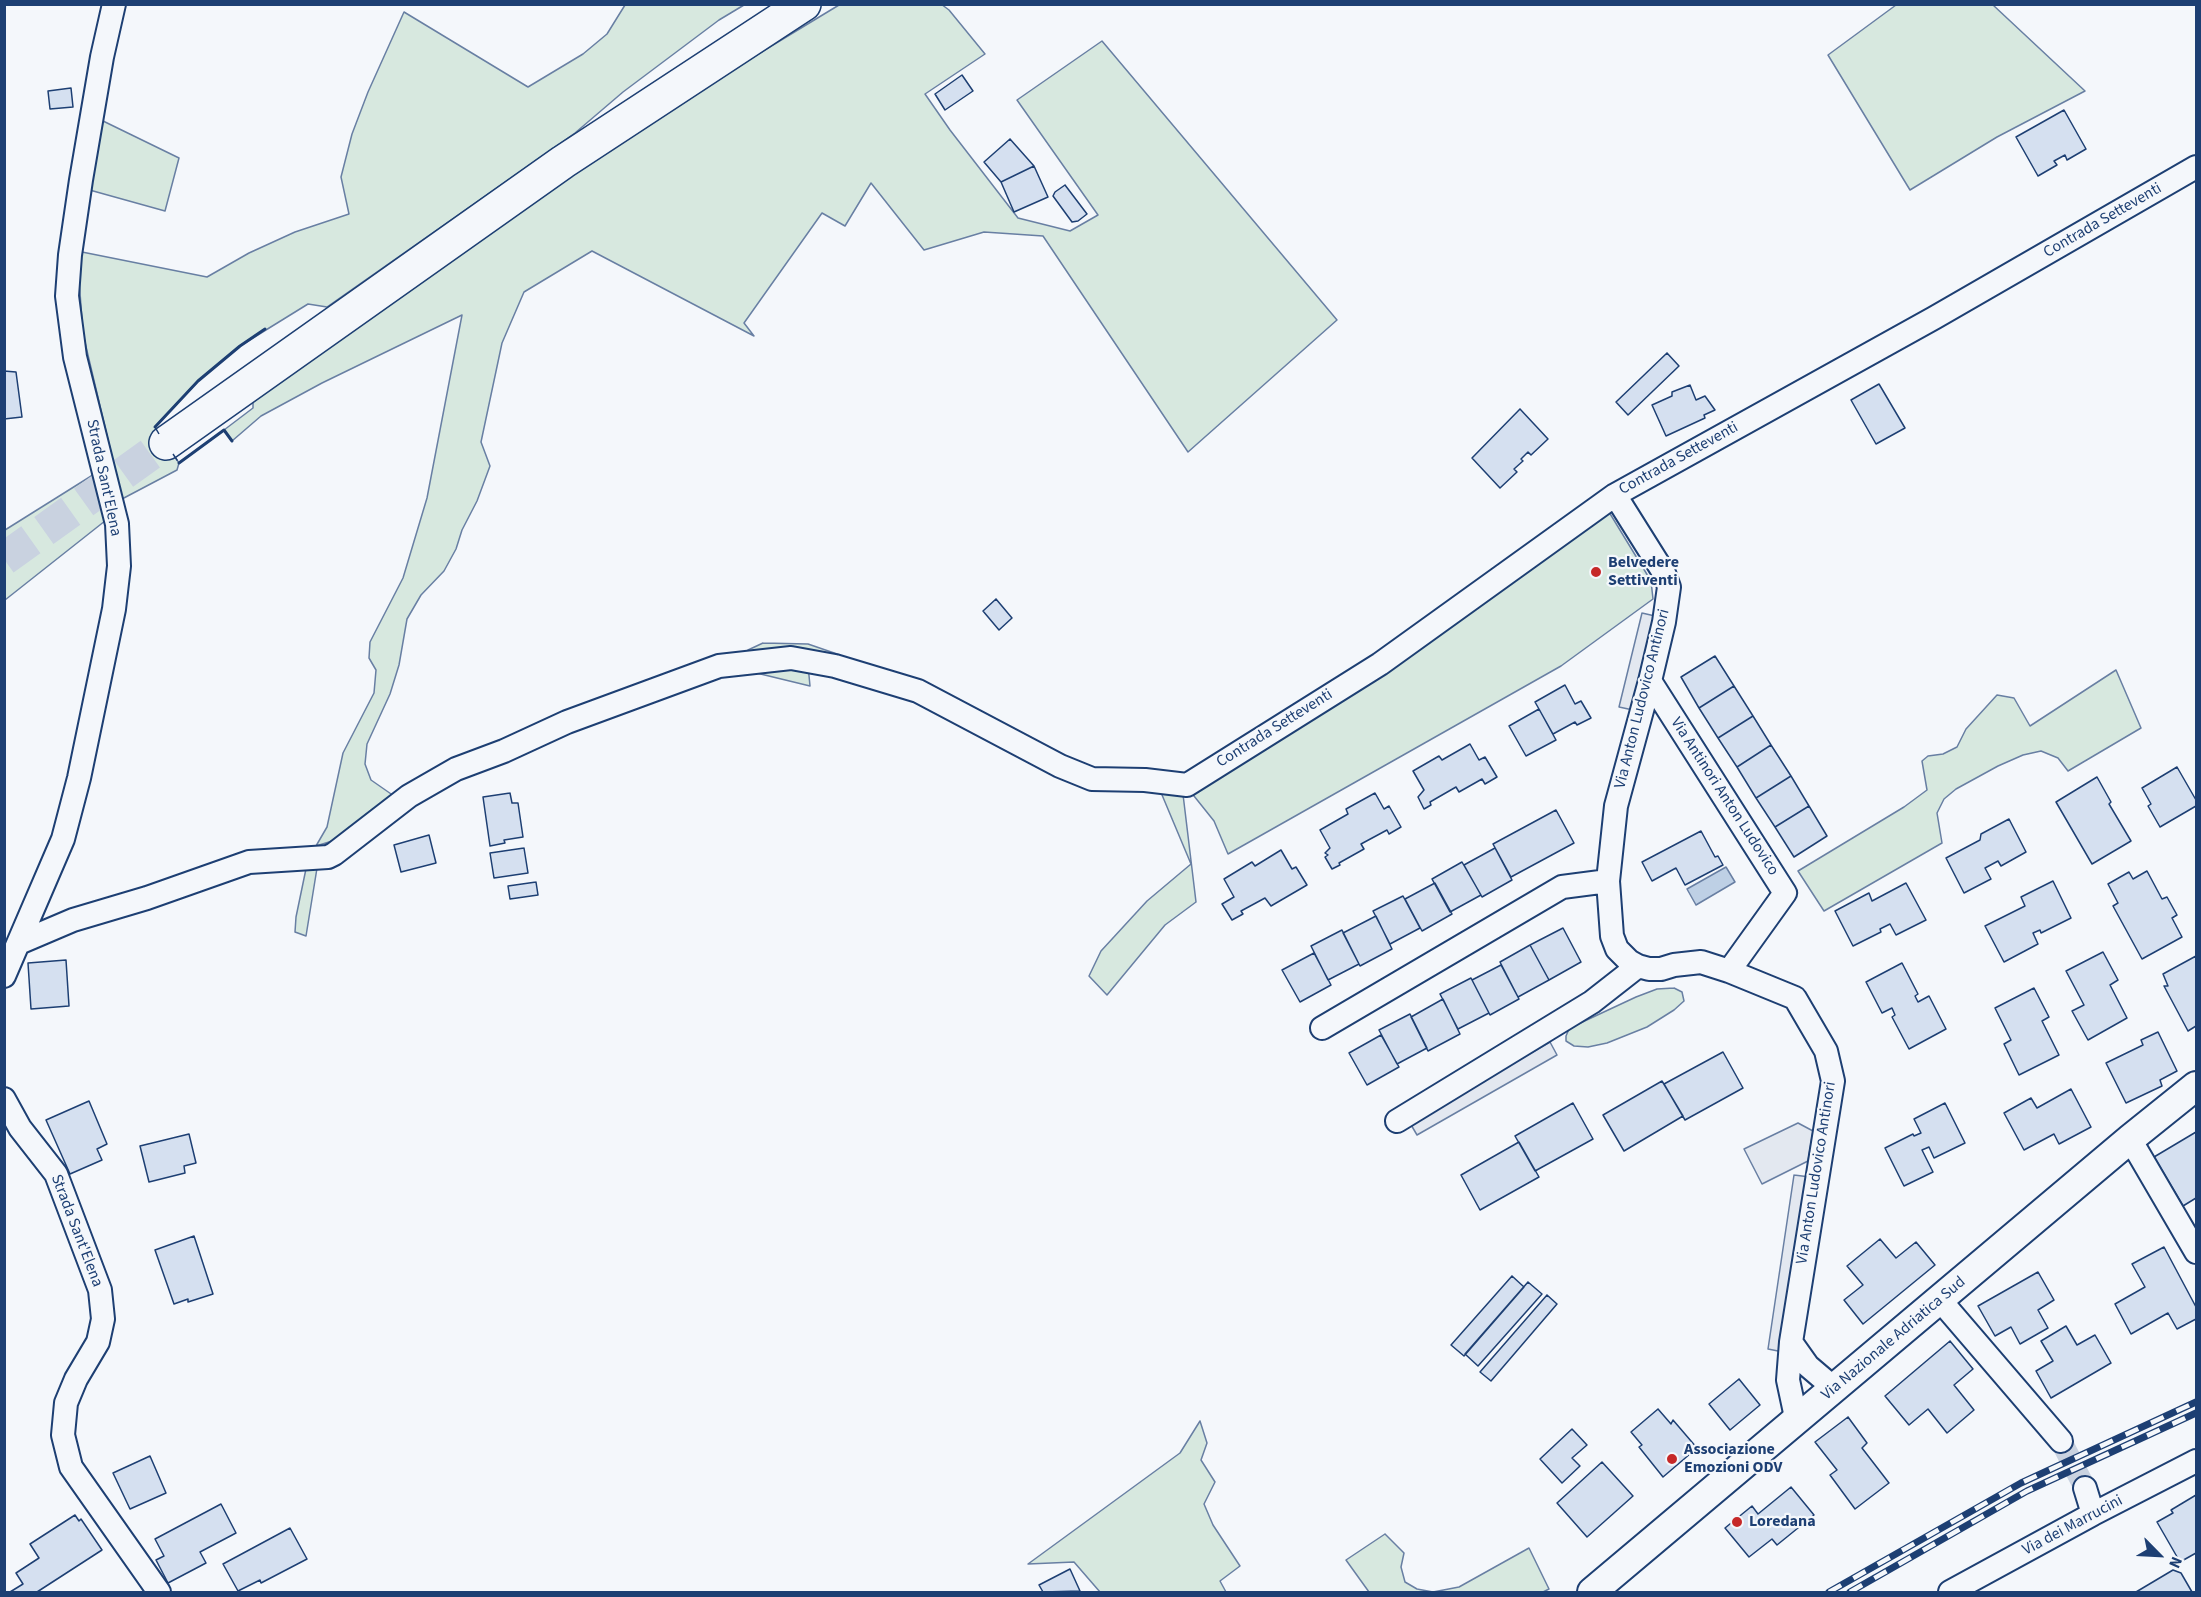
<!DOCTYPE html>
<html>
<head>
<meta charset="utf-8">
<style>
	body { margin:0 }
	#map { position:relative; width:2201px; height:1597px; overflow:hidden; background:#f4f7fb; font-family:"Source Sans 3",sans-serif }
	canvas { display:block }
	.frame { position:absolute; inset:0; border:6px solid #1d3f73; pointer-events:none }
	.north { position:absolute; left:2129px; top:1525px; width:60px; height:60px; -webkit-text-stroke:4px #f4f7fb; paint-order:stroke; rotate:114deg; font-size:16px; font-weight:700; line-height:24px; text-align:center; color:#1d3f73 }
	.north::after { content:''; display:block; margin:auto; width:21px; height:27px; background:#1d3f73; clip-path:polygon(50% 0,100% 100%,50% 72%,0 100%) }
</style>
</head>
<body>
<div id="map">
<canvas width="2201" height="1597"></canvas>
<div class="frame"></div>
<div class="north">N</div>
</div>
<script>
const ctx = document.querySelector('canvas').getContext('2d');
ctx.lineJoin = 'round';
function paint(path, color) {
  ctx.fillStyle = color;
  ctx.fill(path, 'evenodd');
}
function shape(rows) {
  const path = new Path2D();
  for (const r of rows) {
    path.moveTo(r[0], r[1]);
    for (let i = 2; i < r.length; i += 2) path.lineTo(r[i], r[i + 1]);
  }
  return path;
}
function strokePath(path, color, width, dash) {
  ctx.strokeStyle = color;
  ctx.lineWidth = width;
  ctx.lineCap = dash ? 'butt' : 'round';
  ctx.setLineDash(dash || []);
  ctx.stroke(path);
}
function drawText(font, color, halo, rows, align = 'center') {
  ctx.font = font + ' "Source Sans 3",sans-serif';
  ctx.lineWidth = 4.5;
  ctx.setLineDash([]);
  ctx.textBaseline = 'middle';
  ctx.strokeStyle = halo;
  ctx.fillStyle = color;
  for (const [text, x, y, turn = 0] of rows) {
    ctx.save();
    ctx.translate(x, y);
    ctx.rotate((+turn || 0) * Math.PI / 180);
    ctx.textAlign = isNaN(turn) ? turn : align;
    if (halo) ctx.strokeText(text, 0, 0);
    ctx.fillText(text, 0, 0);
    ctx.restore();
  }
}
const green = shape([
	[941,4,949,10,985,54,925,94,950,130,1018,218,1070,231,1098,215,1017,100,1102,41,1337,320,1188,452,1043,236,984,232,924,250,871,183,845,226,822,213,744,323,754,336,592,251,524,292,502,343,481,442,490,466,477,501,462,530,456,549,444,571,421,595,407,619,399,665,390,694,367,744,365,764,371,780,394,796,342,838,316,846,327,827,343,753,374,693,376,670,369,658,370,642,403,578,427,498,462,315,322,383,261,416,232,441,224,430,253,408,253,402,433,270,702,88,839,5,941,4],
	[625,5,744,5,719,20,623,92,575,133,327,307,308,304,240,346,198,381,155,427,179,463,177,470,122,499,83,334,77,251,207,277,249,253,295,232,349,214,341,177,352,134,368,92,404,12,528,87,583,54,607,34,625,5],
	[1896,5,1993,5,2085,91,1997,137,1910,190,1828,55,1896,5],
	[101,120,179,158,165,211,86,189,101,120],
	[96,473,110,517,5,600,5,530,96,473],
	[1609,512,1651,581,1653,599,1561,666,1228,854,1214,821,1190,791,1609,512],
	[763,643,808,644,840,655,855,673,808,665,810,686,740,669,747,658,748,650,763,643],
	[2116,670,2141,728,2068,771,2058,758,2041,751,2023,755,1998,766,1956,789,1944,799,1937,813,1942,843,1824,911,1798,871,1904,807,1927,790,1922,761,1928,756,1943,754,1957,747,1966,729,1997,695,2014,698,2030,726,2116,670],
	[1157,783,1182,786,1196,902,1165,925,1107,995,1089,976,1101,951,1147,901,1191,864,1157,783],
	[318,862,306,936,295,932,296,917,307,864,318,862],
	[1674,988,1682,992,1684,1001,1674,1010,1647,1027,1607,1043,1588,1047,1574,1046,1566,1041,1566,1036,1569,1029,1576,1025,1636,997,1657,989,1674,988],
	[1200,1421,1207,1443,1201,1460,1215,1482,1204,1504,1213,1525,1240,1566,1220,1581,1226,1592,1100,1592,1074,1562,1028,1564,1180,1453,1200,1421],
	[1385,1534,1404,1553,1401,1567,1405,1582,1417,1589,1433,1592,1459,1587,1529,1548,1549,1589,1543,1592,1369,1592,1346,1560,1385,1534]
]);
paint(green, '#d7e8df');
strokePath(green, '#687fa3', 1.5);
const parking = shape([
	[1642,613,1655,616,1633,710,1619,707,1642,613],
	[1550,1042,1557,1055,1417,1135,1410,1123,1550,1042],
	[1798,1123,1813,1131,1808,1161,1762,1184,1744,1149,1798,1123],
	[1794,1175,1810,1177,1783,1352,1768,1349,1794,1175]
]);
paint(parking, '#e3e8f0');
strokePath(parking, '#687fa3', 1.5);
const water = shape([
	[1726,867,1735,882,1696,905,1687,889,1726,867]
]);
paint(water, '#bed0e5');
strokePath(water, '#687fa3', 1.5);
const building = shape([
	[962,75,973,91,945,110,935,94,962,75],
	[71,88,73,107,50,109,48,91,71,88],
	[2064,110,2086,149,2067,160,2065,155,2054,161,2057,165,2038,176,2016,137,2064,110],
	[1010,139,1034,166,1001,182,984,162,1010,139],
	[1034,166,1048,197,1014,212,1001,182,1034,166],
	[1065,185,1087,214,1078,221,1072,222,1053,196,1055,192,1065,185],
	[1667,353,1679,366,1628,415,1616,402,1667,353],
	[4,371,16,372,22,417,4,419,4,371],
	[1879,384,1905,428,1876,444,1851,400,1879,384],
	[1690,385,1696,400,1705,396,1715,410,1704,415,1705,418,1666,436,1652,405,1672,396,1672,392,1690,385],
	[1520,409,1548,439,1531,455,1528,452,1521,459,1523,461,1514,469,1517,472,1500,488,1472,458,1520,409],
	[996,599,1012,618,999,630,983,611,996,599],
	[1715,656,1734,686,1699,708,1681,677,1715,656],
	[1565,685,1575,704,1581,701,1591,718,1577,725,1575,722,1553,734,1535,702,1565,685],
	[1734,686,1753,716,1718,738,1699,708,1734,686],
	[1539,709,1556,740,1526,756,1509,726,1539,709],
	[1753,716,1771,745,1737,767,1718,738,1753,716],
	[1470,744,1479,760,1485,757,1497,777,1485,784,1482,779,1459,792,1456,787,1430,802,1431,805,1424,809,1418,797,1424,790,1413,771,1439,756,1442,760,1470,744],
	[1771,745,1791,776,1756,798,1737,767,1771,745],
	[2177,767,2196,800,2196,806,2160,827,2148,806,2151,804,2142,788,2177,767],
	[1791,776,1809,806,1775,827,1756,798,1791,776],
	[2097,777,2111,802,2109,804,2131,841,2092,864,2056,802,2097,777],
	[510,793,512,803,518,803,523,837,504,840,505,843,490,846,483,797,510,793],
	[1375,793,1384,809,1389,806,1401,827,1389,834,1387,830,1361,844,1364,849,1339,863,1340,865,1332,869,1325,857,1328,855,1325,853,1330,848,1320,830,1348,814,1346,809,1375,793],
	[1809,806,1827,836,1794,857,1775,827,1809,806],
	[1556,810,1574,843,1511,877,1493,844,1556,810],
	[2009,819,2026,852,2001,866,1998,861,1985,868,1991,879,1964,893,1946,858,1980,840,1981,834,2009,819],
	[1701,831,1715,857,1718,856,1723,865,1685,885,1676,868,1652,881,1642,862,1701,831],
	[429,835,436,863,401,872,394,845,429,835],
	[524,848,528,873,494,878,490,853,524,848],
	[1495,848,1512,880,1482,897,1464,865,1495,848],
	[1281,850,1292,869,1296,867,1307,885,1271,906,1265,898,1241,911,1243,914,1232,920,1222,904,1234,897,1224,879,1252,862,1255,866,1281,850],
	[1462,862,1481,895,1450,912,1432,879,1462,862],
	[2147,871,2162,899,2167,897,2177,915,2172,918,2182,937,2142,959,2113,906,2118,903,2108,884,2129,872,2133,879,2147,871],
	[2053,881,2071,918,2041,933,2040,930,2033,933,2038,944,2004,962,1985,926,2025,906,2021,897,2053,881],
	[536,882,538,895,510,899,508,886,536,882],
	[1435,883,1452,914,1422,931,1405,899,1435,883],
	[1906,883,1926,920,1896,935,1890,924,1880,929,1881,932,1853,946,1835,911,1869,893,1872,901,1906,883],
	[1403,896,1420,928,1390,944,1373,911,1403,896],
	[1376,916,1392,949,1360,966,1343,933,1376,916],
	[1563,928,1581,962,1549,980,1530,945,1563,928],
	[1342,930,1359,964,1328,980,1311,946,1342,930],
	[1530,945,1549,980,1518,997,1500,962,1530,945],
	[2103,952,2118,980,2110,985,2127,1018,2088,1040,2072,1011,2084,1005,2066,971,2103,952],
	[1314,953,1331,985,1300,1002,1282,970,1314,953],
	[2196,956,2196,1026,2188,1031,2164,986,2168,986,2163,974,2196,956],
	[66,960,69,1006,31,1009,28,963,66,960],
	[1902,963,1918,994,1915,996,1918,1002,1929,996,1946,1029,1909,1049,1892,1017,1895,1015,1892,1008,1882,1013,1866,982,1902,963],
	[1501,965,1519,999,1490,1015,1472,980,1501,965],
	[1471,978,1489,1013,1458,1029,1440,994,1471,978],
	[2034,988,2049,1017,2042,1021,2059,1055,2019,1075,2004,1044,2011,1040,1995,1008,2034,988],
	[1443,999,1460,1034,1428,1051,1411,1017,1443,999],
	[1410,1014,1427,1048,1397,1064,1379,1030,1410,1014],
	[2158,1032,2177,1071,2160,1080,2162,1086,2126,1103,2106,1063,2143,1045,2141,1040,2158,1032],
	[1381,1035,1399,1067,1367,1085,1349,1053,1381,1035],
	[1723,1052,1743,1088,1685,1120,1664,1084,1723,1052],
	[1662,1081,1683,1116,1624,1151,1603,1115,1662,1081],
	[2071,1089,2091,1127,2059,1144,2054,1134,2024,1150,2004,1113,2031,1098,2037,1108,2071,1089],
	[89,1101,107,1144,97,1149,102,1160,70,1174,46,1120,89,1101],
	[1573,1103,1593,1139,1535,1171,1515,1136,1573,1103],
	[1945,1103,1965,1143,1934,1158,1929,1147,1922,1150,1933,1172,1904,1186,1885,1148,1913,1134,1914,1136,1921,1133,1914,1119,1945,1103],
	[2196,1132,2196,1198,2183,1206,2154,1157,2196,1132],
	[189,1134,196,1163,184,1166,185,1173,149,1182,140,1146,189,1134],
	[1519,1142,1539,1177,1480,1210,1461,1175,1519,1142],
	[194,1236,213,1294,188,1302,188,1299,174,1304,155,1250,194,1236],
	[1880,1239,1896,1258,1916,1242,1935,1265,1863,1324,1844,1300,1863,1285,1847,1266,1880,1239],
	[2164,1247,2196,1307,2196,1319,2177,1329,2168,1313,2131,1334,2115,1304,2145,1287,2132,1264,2164,1247],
	[2038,1272,2054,1300,2038,1310,2048,1328,2020,1344,2011,1327,1995,1336,1978,1306,2038,1272],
	[1512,1276,1524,1287,1464,1356,1451,1345,1512,1276],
	[1528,1282,1542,1294,1478,1366,1465,1354,1528,1282],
	[1547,1295,1557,1304,1491,1381,1480,1372,1547,1295],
	[2066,1326,2077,1345,2095,1335,2111,1363,2051,1398,2036,1371,2053,1361,2041,1341,2066,1326],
	[1950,1341,1973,1369,1954,1385,1974,1410,1947,1433,1928,1409,1909,1425,1885,1396,1950,1341],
	[1739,1379,1760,1405,1730,1430,1709,1404,1739,1379],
	[1658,1409,1671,1424,1673,1420,1697,1448,1663,1477,1639,1447,1642,1445,1631,1432,1658,1409],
	[1848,1417,1867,1443,1862,1448,1889,1483,1855,1509,1830,1475,1837,1470,1815,1442,1848,1417],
	[1572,1429,1587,1445,1572,1458,1580,1466,1562,1483,1540,1459,1572,1429],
	[150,1456,166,1493,130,1509,113,1473,150,1456],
	[1602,1462,1633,1496,1587,1537,1557,1503,1602,1462],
	[1791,1487,1814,1515,1777,1545,1772,1539,1749,1557,1725,1528,1752,1506,1758,1514,1791,1487],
	[2196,1495,2196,1553,2180,1562,2157,1522,2173,1513,2171,1510,2196,1495],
	[221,1504,236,1533,200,1552,206,1563,168,1583,156,1560,164,1556,155,1539,221,1504],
	[75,1515,79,1521,81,1519,102,1550,37,1592,10,1592,23,1584,16,1573,39,1558,30,1544,75,1515],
	[290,1528,307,1559,261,1583,260,1580,238,1591,223,1564,290,1528],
	[1070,1569,1080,1591,1043,1592,1039,1585,1070,1569],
	[2173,1570,2181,1573,2192,1592,2136,1592,2173,1570]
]);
paint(building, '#d5e0f0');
strokePath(building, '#1d3f73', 1.5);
strokePath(shape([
	[2061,1441,2085,1488]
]), '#c9d2e0', 22, [22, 11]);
strokePath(shape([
	[4,559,166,443]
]), '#c9d2e0', 33, [33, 16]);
const minor = shape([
	[1615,495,1664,573,1669,587,1664,622,1650,681,1616,806,1608,881,1612,936,1617,949,1629,961,1638,966,1649,969,1661,969,1674,965,1701,962,1729,971,1795,998,1826,1051,1833,1081,1791,1342,1788,1380,1797,1422],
	[1650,681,1785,893,1729,971],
	[19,943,73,920,147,898,249,862,328,857,334,854,409,796,456,769,504,751,567,722,719,666,791,658,835,666,918,691,1060,766,1092,779,1145,780,1187,785,1380,664,1615,495,1934,318,2196,167],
	[4,976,63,839,79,778,114,609,119,566,117,524,75,357,67,296,70,255,81,180,102,57,114,4],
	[1322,1028,1562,887,1608,881],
	[4,1099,20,1128,56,1174,100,1290,103,1319,98,1342,76,1379,66,1403,63,1435,71,1467,159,1592],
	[1397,1121,1592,1002,1638,966],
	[2130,1139,2196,1252],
	[1940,1300,2061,1441],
	[1791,1342,1808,1366,1835,1389],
	[2085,1488,2093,1514],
	[1950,1592,2093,1514,2196,1461]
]);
const major = shape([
	[1592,1592,2130,1139,2196,1086]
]);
const highway = shape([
	[166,443,563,162,804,4]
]);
strokePath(minor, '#1d3f73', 26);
strokePath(major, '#1d3f73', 32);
strokePath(highway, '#1d3f73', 36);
strokePath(minor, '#f4f7fb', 22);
strokePath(major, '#f4f7fb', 28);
strokePath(highway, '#f4f7fb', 33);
const rail = shape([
	[1829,1592,2021,1483,2196,1402],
	[1850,1592,2027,1491,2196,1413]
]);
strokePath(rail, '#1d3f73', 7);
strokePath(rail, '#f4f7fb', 4.5, [14]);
strokePath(shape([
	[159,434,155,427,198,381,240,346,265,329],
	[173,454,179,463,224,430,232,441]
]), '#1d3f73', 1.5, [8, 3]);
strokePath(shape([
	[155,427,198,381,240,346,265,329],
	[179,463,224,430,232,441]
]), '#1d3f73', 3);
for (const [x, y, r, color] of [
	[1596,572,6,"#c62828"],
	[1672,1459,6,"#c62828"],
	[1737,1522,6,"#c62828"]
]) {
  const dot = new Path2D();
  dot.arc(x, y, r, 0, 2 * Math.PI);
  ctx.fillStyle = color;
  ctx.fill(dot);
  strokePath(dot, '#f4f7fb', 2);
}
drawText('16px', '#1d3f73', '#f4f7fb', [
	["Contrada Setteventi",2103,221,-30],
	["Contrada Setteventi",1679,459,-29],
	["Strada Sant'Elena",103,478,78],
	["Via Anton Ludovico Antinori",1643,699,-76],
	["Contrada Setteventi",1275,729,-32],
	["Via Antinori Anton Ludovico",1724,797,57],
	["Via Anton Ludovico Antinori",1817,1173,-81],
	["Strada Sant'Elena",76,1231,69],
	["Via Nazionale Adriatica Sud",1894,1339,-40],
	["Via dei Marrucini",2073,1526,-28]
]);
drawText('bold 16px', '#1d3f73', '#f4f7fb', [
	["Belvedere",1608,563],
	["Settiventi",1608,581],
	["Associazione",1684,1450],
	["Emozioni ODV",1684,1468],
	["Loredana",1749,1522]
], 'left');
</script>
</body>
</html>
